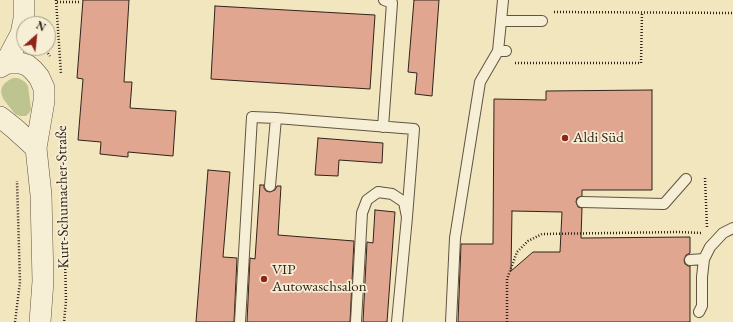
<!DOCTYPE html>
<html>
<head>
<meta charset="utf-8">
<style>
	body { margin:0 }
	#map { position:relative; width:733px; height:322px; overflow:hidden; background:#f2e6bf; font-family:"EB Garamond",serif }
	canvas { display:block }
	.north { position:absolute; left:16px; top:16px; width:40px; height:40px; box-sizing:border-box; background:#f7efd5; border:1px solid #a79d8a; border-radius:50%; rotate:27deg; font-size:11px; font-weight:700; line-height:16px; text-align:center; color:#30231a }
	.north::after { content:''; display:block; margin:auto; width:14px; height:18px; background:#8f2418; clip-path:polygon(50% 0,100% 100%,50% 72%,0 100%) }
</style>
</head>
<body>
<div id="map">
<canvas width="733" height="322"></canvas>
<div class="north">N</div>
</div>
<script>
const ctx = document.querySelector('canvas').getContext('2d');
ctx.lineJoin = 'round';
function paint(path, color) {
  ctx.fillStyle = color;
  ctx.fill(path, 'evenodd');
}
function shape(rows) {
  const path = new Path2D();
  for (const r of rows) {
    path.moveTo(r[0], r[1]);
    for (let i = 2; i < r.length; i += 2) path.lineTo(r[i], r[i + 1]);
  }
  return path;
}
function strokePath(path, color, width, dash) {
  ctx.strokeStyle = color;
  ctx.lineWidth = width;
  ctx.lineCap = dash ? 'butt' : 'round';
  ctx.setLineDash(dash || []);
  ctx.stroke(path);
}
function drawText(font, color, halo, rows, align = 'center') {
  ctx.font = font + ' "EB Garamond",serif';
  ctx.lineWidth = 3.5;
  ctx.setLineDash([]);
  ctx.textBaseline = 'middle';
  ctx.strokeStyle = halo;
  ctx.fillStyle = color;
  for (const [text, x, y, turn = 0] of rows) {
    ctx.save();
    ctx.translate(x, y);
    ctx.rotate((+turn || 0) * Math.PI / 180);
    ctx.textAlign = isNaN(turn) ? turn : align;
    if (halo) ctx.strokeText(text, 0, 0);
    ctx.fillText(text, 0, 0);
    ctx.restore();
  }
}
paint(shape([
	[13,78,18,78,22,80,25,82,28,86,31,109,30,112,26,116,20,116,15,114,4,100,2,96,1,91,2,87,5,83,9,80]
]), '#bec48f');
const building = shape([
	[83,0,129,0,124,82,132,82,130,108,176,111,173,156,128,152,128,157,100,154,101,142,78,140,83,79,77,78,83,0],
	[414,0,439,0,432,96,415,94,417,73,408,72,414,0],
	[215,6,375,15,370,89,211,79,215,6],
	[652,90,652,190,582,190,582,196,577,198,576,202,578,207,582,208,581,238,690,237,690,253,686,255,684,260,685,264,688,266,690,266,690,322,458,322,461,244,493,244,494,99,546,100,546,91,652,90],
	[512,211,562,212,560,252,533,252,511,271,512,211],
	[318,138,383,143,382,163,339,160,338,176,315,175,318,138],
	[208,170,230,172,223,257,237,258,234,322,196,322,208,170],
	[260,185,264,185,264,188,266,191,270,192,275,190,277,186,281,186,278,235,354,241,350,322,247,322,250,258,255,259,260,185],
	[375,210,395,212,387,322,363,322,367,242,373,243,375,210]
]);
paint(building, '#e0a68f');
strokePath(building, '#30231a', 1);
const lane = shape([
	[501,21,503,0],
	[506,51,498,51,501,21,542,21],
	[383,127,392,3,384,0],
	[270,186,276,118,414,129,407,217],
	[582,202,664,204,686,179],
	[690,260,704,259],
	[699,312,702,306,702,277,704,259,710,247,723,233,733,228],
	[240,322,252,117,276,118],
	[356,322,362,213,367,200,378,192,392,194,404,202,407,217,397,322],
	[451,322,455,238,480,82,498,51]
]);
const street = shape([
	[5,64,21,34,24,19,24,0],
	[0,67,5,64,10,63,20,63,27,65,33,70,39,77,44,88,44,101,36,148,14,128,0,117],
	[36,148,41,195,43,281,40,322]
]);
strokePath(lane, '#605443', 12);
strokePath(street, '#605443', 22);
strokePath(shape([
	[56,0,61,74],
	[57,2,79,2,79,0],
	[554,12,733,13],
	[45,48,47,52,50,56],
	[515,63,641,63,642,13],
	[62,125,66,301,64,322],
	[705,178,707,228],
	[15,322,20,282,17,181],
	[507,322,507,279,517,252,528,241,542,234,679,232,702,233]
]), '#30231a', 2.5, [1, 2]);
strokePath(lane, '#f7efd5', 10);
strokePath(street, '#f7efd5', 21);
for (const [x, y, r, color] of [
	[565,138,4,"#8f2418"],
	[264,279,4,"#8f2418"]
]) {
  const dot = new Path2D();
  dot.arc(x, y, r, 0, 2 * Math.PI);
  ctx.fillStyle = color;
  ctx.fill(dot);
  strokePath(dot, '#f7efd5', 1.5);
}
drawText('15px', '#30231a', '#f7efd5', [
	["Aldi Süd",573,138],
	["VIP",272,270],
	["Autowaschsalon",272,287]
], 'left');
drawText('15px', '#30231a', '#f7efd5', [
	["Kurt-Schumacher-Straße",63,197,-91]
]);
</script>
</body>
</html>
